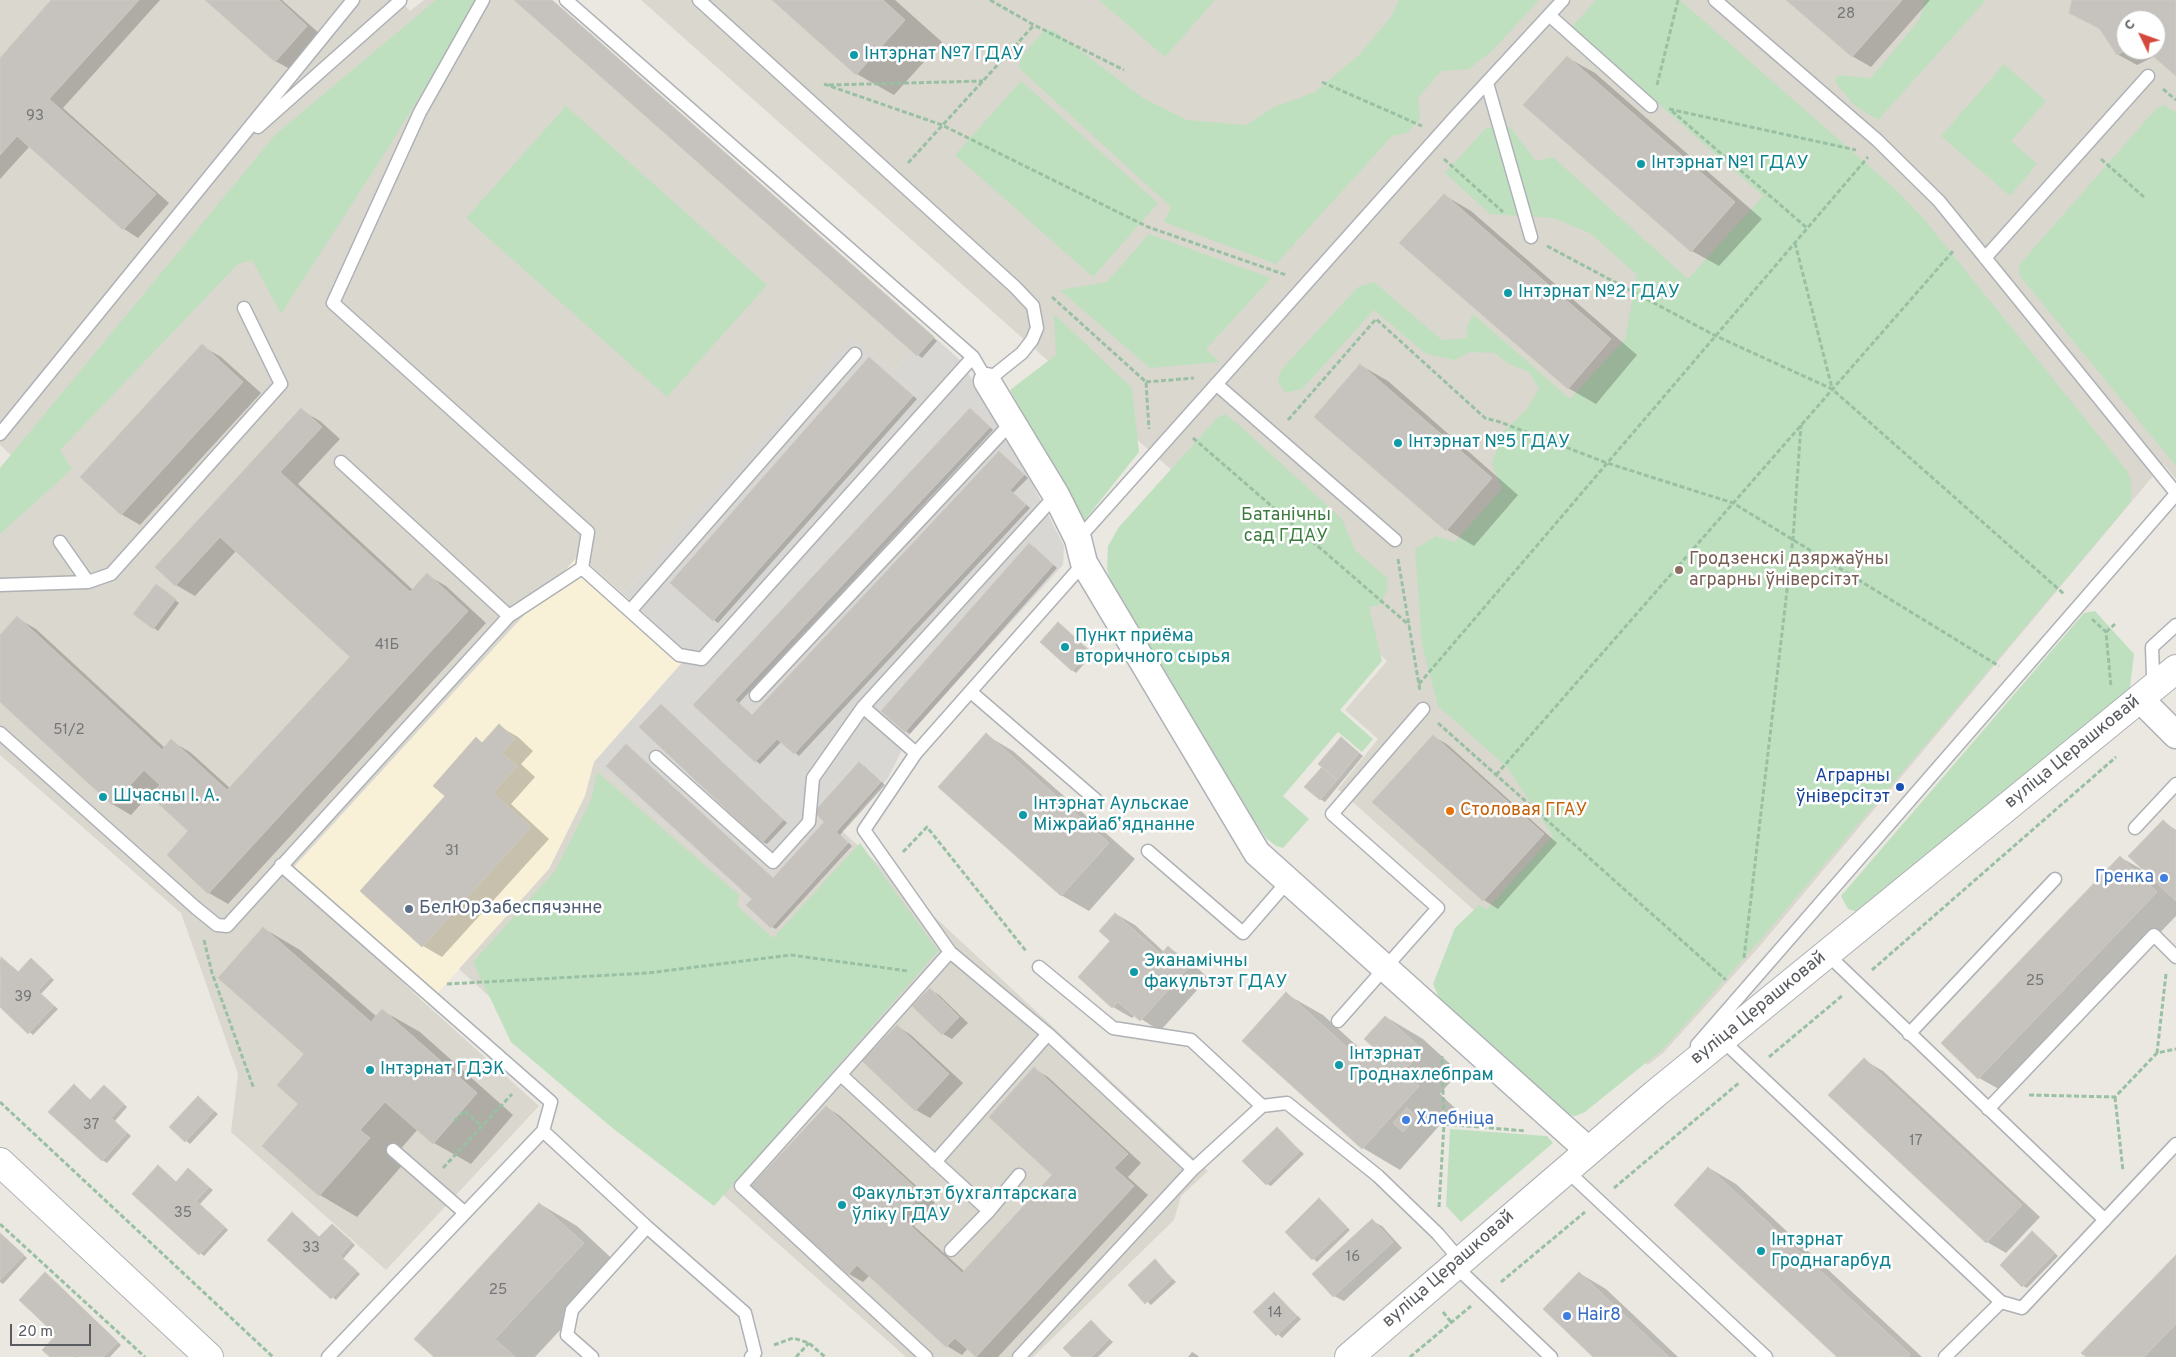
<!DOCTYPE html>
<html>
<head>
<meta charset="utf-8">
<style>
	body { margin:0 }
	#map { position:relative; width:2176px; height:1357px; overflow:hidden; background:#eae8e1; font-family:Overpass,sans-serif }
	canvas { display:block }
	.north { position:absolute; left:2116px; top:10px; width:50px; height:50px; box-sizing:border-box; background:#fff; border:1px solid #bdbebf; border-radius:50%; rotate:312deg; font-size:14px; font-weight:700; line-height:20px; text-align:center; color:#595c60 }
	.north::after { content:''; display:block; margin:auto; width:18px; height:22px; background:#d5483c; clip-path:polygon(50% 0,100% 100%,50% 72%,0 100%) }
	.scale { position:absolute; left:10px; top:1324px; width:81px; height:22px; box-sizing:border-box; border:2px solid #595c60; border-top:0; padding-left:6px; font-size:15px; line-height:18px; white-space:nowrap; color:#595c60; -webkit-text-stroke:4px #fff; paint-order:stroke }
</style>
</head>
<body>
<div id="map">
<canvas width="2176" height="1357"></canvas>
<div class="north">С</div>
<div class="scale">20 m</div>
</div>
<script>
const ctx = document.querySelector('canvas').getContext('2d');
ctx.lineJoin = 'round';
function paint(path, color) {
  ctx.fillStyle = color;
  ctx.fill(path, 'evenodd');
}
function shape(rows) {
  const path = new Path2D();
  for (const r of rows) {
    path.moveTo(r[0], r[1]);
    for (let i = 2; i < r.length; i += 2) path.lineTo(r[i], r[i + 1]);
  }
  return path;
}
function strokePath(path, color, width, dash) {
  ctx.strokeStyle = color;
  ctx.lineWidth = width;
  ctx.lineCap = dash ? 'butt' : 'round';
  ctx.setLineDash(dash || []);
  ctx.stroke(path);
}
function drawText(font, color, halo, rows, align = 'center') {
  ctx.font = font + ' Overpass,sans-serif';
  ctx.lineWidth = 5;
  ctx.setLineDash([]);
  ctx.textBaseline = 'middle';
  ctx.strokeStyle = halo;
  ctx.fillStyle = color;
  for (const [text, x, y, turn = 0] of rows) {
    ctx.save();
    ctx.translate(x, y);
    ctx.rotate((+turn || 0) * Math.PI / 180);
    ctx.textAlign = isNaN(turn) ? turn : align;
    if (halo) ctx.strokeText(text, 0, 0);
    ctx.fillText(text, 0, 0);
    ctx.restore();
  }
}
paint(shape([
	[579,555,689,654,594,762,585,796,549,869,427,1005,287,875]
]), '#f9f1d7');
paint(shape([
	[851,335,893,371,911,351,918,356,934,337,961,361,1017,454,1064,546,1063,565,911,732,888,778,842,831,853,841,772,932,741,904,746,897,594,762,689,655,623,594]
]), '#d9d7d3');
paint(shape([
	[0,0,399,0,410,11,424,0,552,0,934,337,917,356,911,351,893,371,851,336,623,594,579,555,287,874,427,1005,539,1106,386,1270,231,1132,238,1074,181,913,0,755,0,506,31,473,0,445],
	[641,0,2176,0,2176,479,2163,464,1759,947,1664,1052,1648,1065,1338,789,1378,739,1345,710,1387,661],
	[2126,20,2156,20,2156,50,2126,50],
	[594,762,747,898,741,904,772,931,853,841,1208,1171,1181,1196,1174,1220,1033,1357,906,1357,730,1201,569,1069,459,969,549,869,585,796]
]), '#dad7cf');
paint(shape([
	[436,0,478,0,390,145,281,314,252,260,238,264,60,450,72,469,0,534,0,468,276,134],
	[1099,0,1215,0,1165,57],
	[1399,0,1539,0,1493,50,1469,69,1441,71,1418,98,1420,119,1407,133,1392,136,1276,264,1164,222,1171,207,1019,68,1020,59,1031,45,1044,31,1053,30,1143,98,1187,120,1246,125,1274,107,1315,92,1359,55,1391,17],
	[1596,0,1680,0,1895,189,1924,219,2128,472,2131,482,2131,501,2124,510,1761,939,1663,1049,1585,1112,1575,1116,1564,1114,1444,1009,1433,984,1455,928,1479,905,1487,909,1553,836,1507,767,1438,706,1422,645,1415,549,1436,536,1455,542,1502,489,1492,464,1501,434,1526,410,1539,389,1529,372,1509,364,1494,353,1470,352,1455,360,1426,354,1374,310,1302,389,1285,393,1278,382,1281,370,1358,287,1374,282,1442,340,1467,338,1467,326,1473,314,1570,399,1625,339,1637,275,1590,233,1553,218,1490,214,1445,173,1486,128,1510,127,1536,161,1553,157,1688,279,1763,196,1572,27],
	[1925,0,1986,0,1878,120,1855,106,1839,87,1835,80,1839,75,1871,78,1920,19],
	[2004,64,2046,101,2011,141,2037,164,2010,196,1941,136],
	[1021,81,1158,203,1093,277,955,155],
	[2163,105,2176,112,2176,466,2019,275,2019,265,2155,110],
	[566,106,767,285,667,397,466,218],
	[1149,234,1271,278,1206,349,1219,362,1150,368,1060,290,1107,282],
	[1054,314,1132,388,1139,452,1084,521,1010,390,1056,355],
	[1225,414,1239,425,1342,519,1355,550,1387,578,1387,590,1380,605,1369,607,1382,661,1340,710,1373,739,1362,752,1338,732,1283,796,1309,819,1283,848,1276,846,1266,838,1257,825,1110,579,1107,569,1108,546,1119,527,1218,417],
	[2095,611,2134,654,2129,696,1862,913,1848,909,1841,896,2084,613],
	[597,772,739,895,737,906,773,938,860,843,938,951,714,1206,610,1126,511,1042,473,962,555,871,591,800],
	[1450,1129,1547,1136,1553,1143,1461,1222,1446,1206]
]), '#bfe0bf');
paint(shape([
	[53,0,160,0,63,108,169,203,138,238,124,229,30,146,0,179,0,59],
	[207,0,282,0,321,35,290,69,275,61],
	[516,0,552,0,937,341,922,358,918,355],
	[774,0,895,0,942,42,894,95,857,74],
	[1788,0,1930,0,1871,67,1852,56],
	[2074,0,2176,0,2176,74,2155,56,2137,65,2117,54,2102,30,2070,13],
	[2126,20,2156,20,2156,50,2126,50],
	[1568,58,1595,73,1762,219,1719,266,1692,251],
	[1444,195,1471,211,1637,355,1596,404,1568,388],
	[202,346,221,357,261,393,140,525,121,514],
	[870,359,917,399,718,623,714,620],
	[1360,365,1388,381,1518,495,1474,546,1447,530,1316,417],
	[301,410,320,421,340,439,298,484,413,590,427,575,446,586,486,623,228,904,209,893,168,855,190,831,150,794,131,815,112,804,0,700,0,637,17,618,36,629,165,748,171,741,190,752,231,789,351,657,236,551,195,596,176,585],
	[974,412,993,430,739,703,753,716,1003,455,1028,478,1013,493,1030,508,799,756,782,741,760,764,756,761,695,705],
	[1034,547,1057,568,910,734,906,731],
	[160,588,179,603,158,631,154,628],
	[1059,624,1093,654,1076,673,1072,670],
	[665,708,787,823,767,844,763,842],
	[499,726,518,737,533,751,521,764,535,777,511,804,549,839,442,957,423,946,362,891,447,796,476,739,484,743],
	[986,735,1013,751,1135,859,1089,911,1061,895],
	[1433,736,1448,745,1557,843,1498,909,1484,900,1374,802],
	[1345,741,1363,756,1325,802,1320,799,1324,767],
	[864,766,885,785,840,835,852,846,776,929,772,927,754,899,826,822],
	[2163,821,2176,830,2176,916,2006,1093,1979,1078,2120,857,2146,872],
	[1116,914,1135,925,1164,952,1168,948,1187,958,1208,978,1160,1031,1135,1015,1132,1018,1113,1007,1079,977,1112,941],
	[263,928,300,950,377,1017,383,1011,420,1032,513,1115,471,1164,434,1143,418,1129,397,1153,406,1161,357,1217,320,1195,300,1104,306,1054],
	[2,958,19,972,35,962,54,980,41,994,58,1009,33,1035,0,1005,0,960],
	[930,989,939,995,968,1023,952,1039,943,1034],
	[1286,994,1323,1015,1366,1054,1374,1046,1386,1017,1423,1039,1459,1072,1440,1094,1455,1108,1400,1170,1363,1148,1243,1041],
	[897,1026,911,1035,963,1083,930,1118,916,1110],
	[1864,1060,1883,1071,2040,1217,2006,1253,1987,1242],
	[1034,1069,1048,1077,1141,1163,1128,1177,1148,1195,998,1357,978,1357,968,1348,962,1355,947,1346,870,1275,863,1282,849,1274,753,1186,826,1107,840,1116,935,1203,914,1226,965,1272,1054,1175],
	[78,1089,91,1100,108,1089,127,1107,115,1121,131,1136,107,1163,102,1160],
	[198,1097,218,1114,190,1144,170,1127],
	[1277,1129,1304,1154,1271,1186,1267,1184],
	[1709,1168,1736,1184,1922,1357,1838,1357],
	[163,1170,177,1183,188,1170,213,1190,200,1204,228,1230,204,1256,134,1193],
	[1319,1200,1350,1230,1317,1262,1286,1232],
	[540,1204,577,1226,620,1266,535,1357,435,1357],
	[293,1214,320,1238,332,1225,355,1245,343,1259,360,1274,336,1300,269,1240],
	[1372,1221,1382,1226,1402,1248,1344,1301,1334,1296],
	[0,1233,27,1258,3,1284,0,1282],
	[2036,1235,2058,1256,2027,1288,2023,1286],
	[2176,1256,2176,1357,2088,1357],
	[1155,1261,1176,1282,1151,1305,1130,1285],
	[1579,1273,1606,1289,1678,1357,1594,1357],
	[49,1276,121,1345,110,1357,52,1357,58,1335],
	[1274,1294,1301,1319,1282,1338,1255,1312],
	[1091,1322,1113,1342,1098,1357,1073,1357],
	[1192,1352,1197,1355,1199,1357,1188,1357]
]), '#0003');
const building = shape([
	[51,0,139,0,49,99,156,194,123,230,17,136,0,155,0,58,51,0],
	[205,0,279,0,307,26,275,62,205,0],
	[514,0,552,0,934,337,917,356,514,0],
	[772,0,883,0,905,20,856,75,772,0],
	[1786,0,1902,0,1852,57,1786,0],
	[2072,0,2176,0,2176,76,2146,50,2156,50,2156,20,2126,20,2126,50,2117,55,2099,28,2069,13,2072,0],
	[1567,56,1735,202,1691,252,1523,105,1567,56],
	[1444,194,1611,339,1568,389,1399,243,1444,194],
	[202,344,243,382,121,515,80,477,202,344],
	[869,357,913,396,713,621,670,583,869,357],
	[1360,364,1492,478,1446,531,1314,417,1360,364],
	[301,408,322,427,280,472,410,592,427,573,468,611,208,894,167,855,188,831,150,796,160,785,144,770,112,805,0,702,0,635,17,616,162,750,171,739,227,790,350,657,220,537,175,586,155,567,301,408],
	[970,408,990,427,735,700,752,715,999,451,1024,475,1010,490,1026,505,794,754,777,739,755,762,693,705,970,408],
	[1029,543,1053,565,905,732,881,711,1029,543],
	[156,584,176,599,153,629,133,614,156,584],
	[1058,622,1090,651,1072,671,1040,642,1058,622],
	[661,704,783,820,762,843,639,727,661,704],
	[499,724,515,739,502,753,517,766,493,793,531,827,422,947,360,891,445,796,433,786,476,737,482,743,499,724],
	[986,733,1109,843,1061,896,938,787,986,733],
	[1433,735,1544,834,1483,901,1372,802,1433,735],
	[1341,737,1359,753,1337,780,1318,764,1341,737],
	[626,744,773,878,824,822,814,812,859,762,881,782,836,832,848,843,771,928,746,905,752,899,606,766,626,744],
	[1322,767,1337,780,1320,800,1304,787,1322,767],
	[2163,820,2176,832,2176,901,2128,856,2163,820],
	[2120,856,2157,892,1978,1079,1941,1043,2120,856],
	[1115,913,1161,954,1168,946,1190,966,1140,1021,1118,1002,1112,1008,1078,977,1110,941,1099,931,1115,913],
	[263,927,371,1022,382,1009,477,1093,433,1144,385,1102,360,1130,370,1138,319,1196,262,1146,298,1104,277,1085,304,1054,218,978,263,927],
	[1,957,18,972,31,958,51,977,38,991,54,1006,28,1034,0,1007,1,957],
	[930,988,959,1017,942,1035,912,1006,930,988],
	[1286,992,1360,1059,1372,1046,1364,1039,1385,1016,1423,1050,1403,1072,1419,1086,1362,1149,1242,1041,1286,992],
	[897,1025,949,1074,915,1111,862,1061,897,1025],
	[1864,1058,2022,1205,1986,1243,1828,1095,1864,1058],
	[1034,1067,1128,1154,1114,1168,1134,1186,976,1357,955,1338,946,1347,857,1265,848,1275,751,1186,826,1106,922,1194,901,1217,962,1273,1052,1175,989,1117,1034,1067],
	[74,1084,90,1100,104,1085,124,1104,111,1118,127,1133,102,1161,48,1112,74,1084],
	[198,1096,214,1111,185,1142,169,1127,198,1096],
	[1407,1108,1417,1117,1403,1132,1393,1123,1407,1108],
	[1277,1127,1300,1151,1266,1185,1242,1161,1277,1127],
	[158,1165,176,1182,188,1168,209,1187,196,1201,225,1227,199,1255,132,1194,158,1165],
	[1708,1167,1910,1354,1908,1357,1837,1357,1674,1205,1708,1167],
	[1319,1198,1347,1227,1312,1260,1285,1232,1319,1198],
	[539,1203,584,1243,495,1339,515,1357,434,1357,414,1339,539,1203],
	[292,1212,319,1237,332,1224,352,1242,340,1256,357,1271,331,1299,267,1240,292,1212],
	[1372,1219,1393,1242,1333,1297,1312,1274,1372,1219],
	[2032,1231,2055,1253,2022,1287,2000,1265,2032,1231],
	[0,1233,24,1255,0,1280,0,1233],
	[2176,1255,2176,1324,2144,1357,2086,1357,2081,1353,2176,1255],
	[1155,1259,1172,1279,1145,1304,1128,1285,1155,1259],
	[45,1272,118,1342,103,1357,78,1357,76,1355,73,1357,50,1357,42,1350,56,1335,19,1300,45,1272],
	[1579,1272,1669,1357,1593,1357,1543,1309,1579,1272],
	[1274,1292,1297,1316,1276,1336,1253,1312,1274,1292],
	[1091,1320,1109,1339,1091,1357,1072,1357,1063,1348,1091,1320]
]);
paint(building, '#c6c3be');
strokePath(building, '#cecac0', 1);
const service = shape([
	[483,0,420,112,333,303,588,532,582,568],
	[566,0,973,357,987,381,1022,353,1032,340,1037,328,1033,306,1015,287,699,0],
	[1715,0,1877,140,1939,201,2176,493],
	[1549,15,1651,106],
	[1487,83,1531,237],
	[258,127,400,1],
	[1985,258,2148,76],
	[1216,384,1395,540],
	[0,434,353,0],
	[1078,539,1455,117,1563,0],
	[88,582,111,574,281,384,244,308],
	[0,585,88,582,60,542],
	[630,611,855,354],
	[509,616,582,568,679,655,702,659,973,357],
	[2156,686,2153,675,2152,647,2176,625],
	[971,692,1096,800],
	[756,695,1012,422],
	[863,707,1056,495],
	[0,733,196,908,217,925,227,926,509,616,341,462],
	[656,757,773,862,809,822,813,778,863,707,916,753],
	[2135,828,2176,784],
	[1148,851,1243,933,1288,881],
	[281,865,551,1102,543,1131],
	[950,952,864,830,916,753,1084,563],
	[1827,954,2105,1220],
	[1039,967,1113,1028,1191,1040,1262,1106,1287,1103,1378,1176,1438,1234,1460,1260],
	[1338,1021,1438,908,1332,814,1423,709],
	[1909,1034,2055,879],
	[1721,1039,2001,1302,1945,1357],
	[1697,1045,2176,494],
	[841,1075,989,1211],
	[1988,1109,2154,935,2176,957],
	[393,1150,464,1212],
	[935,1162,1048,1034],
	[1565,1169,1766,1357],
	[951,1250,989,1211,1019,1175],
	[1454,1265,1551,1357],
	[2001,1302,2022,1308,2176,1144],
	[328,1357,543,1131,647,1227,745,1313,755,1353,751,1357],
	[592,1357,567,1335,572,1310,647,1227],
	[926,1357,741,1186,950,952,1048,1034,1193,1169],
	[1019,1357,1193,1169,1262,1106]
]);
const minor = shape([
	[987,381,1056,495,1078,539,1084,563,1257,853,1588,1150],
	[2140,699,2176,735]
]);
const tertiary = shape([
	[1349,1357,1655,1094,2176,669]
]);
const secondary = shape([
	[0,1162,209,1357]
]);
strokePath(service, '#aeb1b5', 15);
strokePath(minor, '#aeb1b5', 29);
strokePath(tertiary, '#aeb1b5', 30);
strokePath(secondary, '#adb0b5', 30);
strokePath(shape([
	[990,0,1034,25,1124,70],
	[1322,82,1422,126],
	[824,84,942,125,1148,227,1286,275],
	[829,85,983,81],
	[1657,85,1678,0],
	[2163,89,2176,100],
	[1669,109,1856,150],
	[1672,111,1807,228],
	[1444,159,1503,212],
	[2101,159,2144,197],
	[908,163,1034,25],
	[1795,243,1832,388],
	[1547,246,1716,336,1832,389,2064,594],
	[1052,297,1146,382,1149,429],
	[1146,382,1194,378],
	[1288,420,1376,319,1485,418,1500,422,1607,463,1733,503,1999,666],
	[1193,438,1409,625],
	[1398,559,1420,691],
	[2092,619,2106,632,2111,687],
	[2106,632,2115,624],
	[1419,684,1868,157],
	[1438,723,1726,980],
	[1496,775,1954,250],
	[903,852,927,827,1026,951],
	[204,940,212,973,254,1089],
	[1744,958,1793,539,1801,425],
	[1872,970,2116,757],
	[2166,974,2157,1053,2176,1049],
	[447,984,648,973,791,955,908,971],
	[1769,1057,1843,995],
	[2029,1095,2115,1097,2157,1053],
	[2115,1097,2123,1171],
	[0,1102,273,1357],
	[455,1118,456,1120,464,1111,482,1126],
	[1444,1124,1526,1131],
	[443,1168,512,1094],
	[1614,1188,1740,1082],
	[1439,1207,1444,1124,1442,1056],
	[0,1224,145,1357],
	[1501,1282,1585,1212],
	[1443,1312,1451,1322],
	[774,1345,793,1338,809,1343,825,1357],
	[796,1357,809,1343],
	[1410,1357,1471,1306]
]), '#9ac0a4', 3, [5, 2.5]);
strokePath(service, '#fff', 12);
strokePath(minor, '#fff', 26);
strokePath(tertiary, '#fff', 28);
strokePath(secondary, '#fff', 28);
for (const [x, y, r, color] of [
	[854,55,5,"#0f9aa8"],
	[1641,164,5,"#0f9aa8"],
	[1508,293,5,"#0f9aa8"],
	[1398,443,5,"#0f9aa8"],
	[1679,570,5,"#8d6e63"],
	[1065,647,5,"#0f9aa8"],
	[1900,787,5,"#1a4fb4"],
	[103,797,5,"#0f9aa8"],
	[1450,811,5,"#e8710a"],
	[1023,815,5,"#0f9aa8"],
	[2164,878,5,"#3f7fe0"],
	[409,909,5,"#5c6f8a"],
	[1134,972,5,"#0f9aa8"],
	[1339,1065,5,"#0f9aa8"],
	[370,1070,5,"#0f9aa8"],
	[1406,1120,5,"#3f7fe0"],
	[842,1205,5,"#0f9aa8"],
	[1761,1251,5,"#0f9aa8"],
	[1567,1316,5,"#3f7fe0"]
]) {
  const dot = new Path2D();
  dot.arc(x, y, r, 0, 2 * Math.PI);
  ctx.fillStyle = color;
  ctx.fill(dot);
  strokePath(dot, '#fff', 2);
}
drawText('15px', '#747678', null, [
	["28",1846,15],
	["93",35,117],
	["41Б",387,646],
	["51/2",69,731],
	["31",452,852],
	["25",2035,982],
	["39",23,998],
	["37",91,1126],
	["17",1916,1142],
	["35",183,1214],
	["33",311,1249],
	["16",1353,1258],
	["25",498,1291],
	["14",1275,1314]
]);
drawText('18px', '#0d838f', '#fff', [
	["Інтэрнат №7 ГДАУ",864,55],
	["Інтэрнат №1 ГДАУ",1651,164],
	["Інтэрнат №2 ГДАУ",1518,293],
	["Інтэрнат №5 ГДАУ",1408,443],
	["Пункт приёма",1075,637],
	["вторичного сырья",1075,658],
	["Шчасны І. А.",113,797],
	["Інтэрнат Аульскае",1033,805],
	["Міжрайабʼяднанне",1033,826],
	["Эканамічны",1144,962],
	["факультэт ГДАУ",1144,983],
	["Інтэрнат",1349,1055],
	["Гроднахлебпрам",1349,1076],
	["Інтэрнат ГДЭК",380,1070],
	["Факультэт бухгалтарскага",852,1195],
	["ўліку ГДАУ",852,1216],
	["Інтэрнат",1771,1241],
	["Гроднагарбуд",1771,1262]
], 'left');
drawText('18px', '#3c7c3f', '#fff', [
	["Батанічны",1286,516],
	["сад ГДАУ",1286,537]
]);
drawText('18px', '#785e54', '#fff', [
	["Гродзенскі дзяржаўны",1689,560],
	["аграрны ўніверсітэт",1689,581]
], 'left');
drawText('18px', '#595c60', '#fff', [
	["вуліца Церашковай",2073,753,-39],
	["вуліца Церашковай",1759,1009,-39],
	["вуліца Церашковай",1449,1270,-41]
]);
drawText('18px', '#164399', '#fff', [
	["Аграрны",1890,777],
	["ўніверсітэт",1890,798]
], 'right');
drawText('18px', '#c56008', '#fff', [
	["Столовая ГГАУ",1460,811]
], 'left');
drawText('18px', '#366cbe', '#fff', [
	["Гренка",2154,878,"right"],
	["Хлебніца",1416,1120],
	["Hair8",1577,1316]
], 'left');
drawText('18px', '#4e5e75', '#fff', [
	["БелЮрЗабеспячэнне",419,909]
], 'left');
</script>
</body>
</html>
